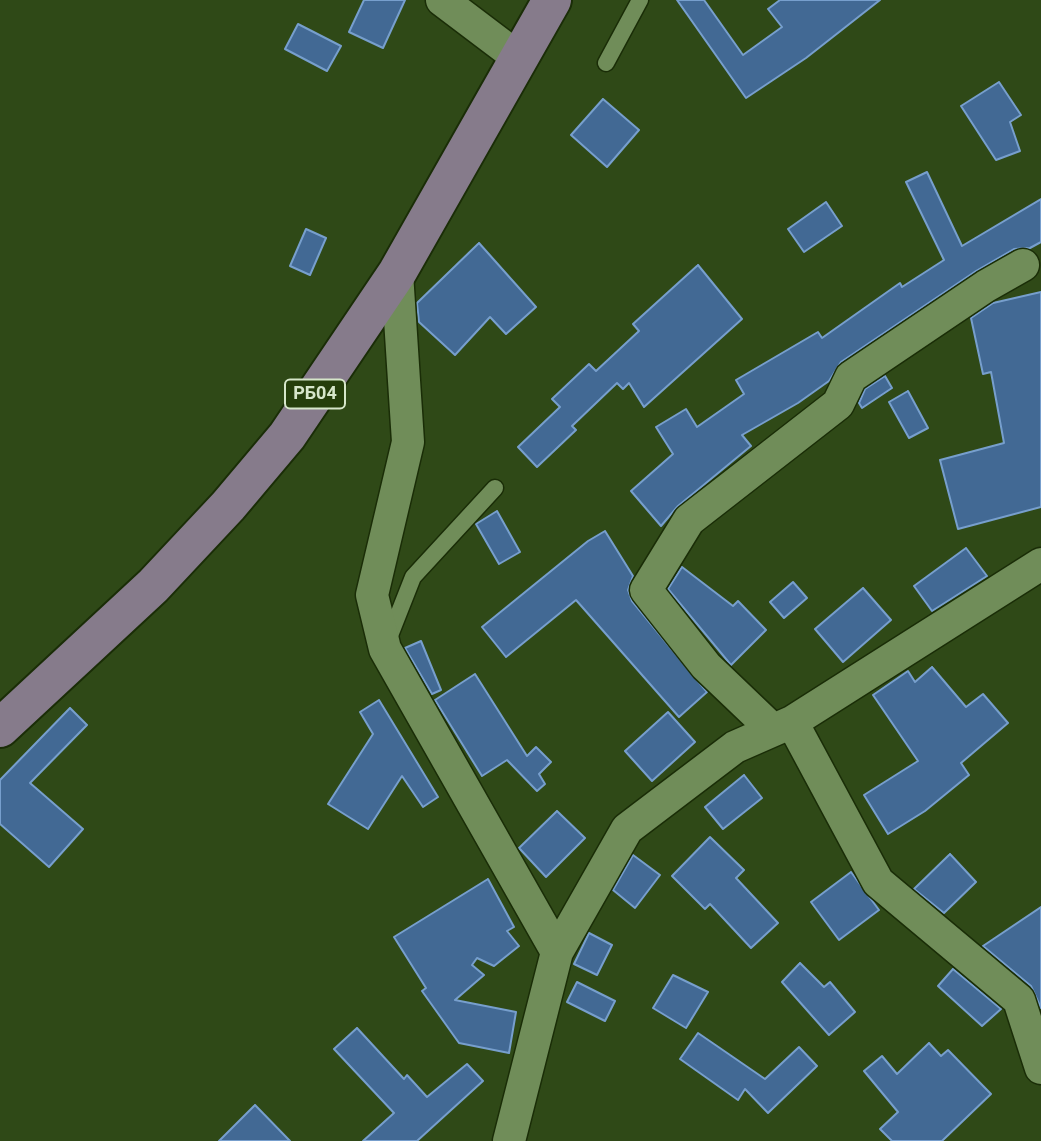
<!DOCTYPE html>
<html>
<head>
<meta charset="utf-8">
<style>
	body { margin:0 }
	canvas { display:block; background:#2f4917 }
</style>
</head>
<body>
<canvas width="1041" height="1141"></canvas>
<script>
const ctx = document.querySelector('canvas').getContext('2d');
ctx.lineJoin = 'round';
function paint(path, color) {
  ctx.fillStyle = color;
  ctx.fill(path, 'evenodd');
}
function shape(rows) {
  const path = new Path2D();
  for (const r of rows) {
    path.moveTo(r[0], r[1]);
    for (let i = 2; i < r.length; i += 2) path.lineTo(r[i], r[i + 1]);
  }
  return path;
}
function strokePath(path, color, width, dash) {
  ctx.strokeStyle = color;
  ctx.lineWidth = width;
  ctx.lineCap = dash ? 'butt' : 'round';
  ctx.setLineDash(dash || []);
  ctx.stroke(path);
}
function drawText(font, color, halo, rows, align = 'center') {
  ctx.font = font + ' Roboto,sans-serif';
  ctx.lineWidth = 5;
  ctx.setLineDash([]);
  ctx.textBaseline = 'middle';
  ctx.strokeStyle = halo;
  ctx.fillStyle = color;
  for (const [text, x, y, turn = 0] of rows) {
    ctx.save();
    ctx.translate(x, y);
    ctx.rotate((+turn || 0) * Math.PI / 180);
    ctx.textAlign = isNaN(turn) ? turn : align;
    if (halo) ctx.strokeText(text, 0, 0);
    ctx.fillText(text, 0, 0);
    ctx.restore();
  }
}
const building = shape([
	[364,0,405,0,383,48,349,32,364,0],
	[677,0,704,0,743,55,782,27,768,9,780,0,880,0,806,58,746,98,677,0],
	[298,24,341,46,327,71,285,49,298,24],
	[999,82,1021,115,1010,122,1020,151,996,160,961,106,999,82],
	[603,99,639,130,607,167,571,135,603,99],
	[927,172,962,246,1041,199,1041,242,1030,248,1014,249,976,271,841,362,829,381,798,403,742,435,751,446,678,506,661,526,631,491,673,454,656,427,686,409,697,427,744,394,736,380,818,332,822,338,900,283,902,287,944,260,906,182,927,172],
	[826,202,842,226,804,252,788,229,826,202],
	[306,229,326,238,310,275,290,266,306,229],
	[479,243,536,307,506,334,490,317,455,355,419,322,417,303,479,243],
	[698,265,742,319,644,407,629,383,623,389,617,383,572,426,576,430,537,467,518,447,560,407,552,399,589,364,596,371,639,331,633,324,698,265],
	[1041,292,1041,507,958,529,940,460,1004,443,991,372,983,374,971,318,993,303,1041,292],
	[885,376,892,388,862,408,859,403,865,389,885,376],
	[908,391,928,428,909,438,889,402,908,391],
	[497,511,520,552,499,564,476,524,497,511],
	[605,531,633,576,628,590,632,601,707,692,679,717,576,600,506,657,482,627,588,541,605,531],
	[966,548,987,576,932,611,914,586,966,548],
	[682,567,733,606,738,601,766,630,731,665,668,589,682,567],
	[793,582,807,598,784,618,770,602,793,582],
	[863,588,891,620,843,662,815,629,863,588],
	[421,641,441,690,432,694,405,648,421,641],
	[932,667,966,707,983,694,1008,723,961,763,969,775,925,811,888,834,864,795,918,761,873,695,908,671,915,682,932,667],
	[475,674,527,756,536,747,551,762,539,774,545,784,537,791,507,760,482,776,435,700,475,674],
	[379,700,438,797,423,807,402,776,368,829,328,804,373,734,360,712,379,700],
	[70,708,87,725,30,783,83,829,49,867,0,824,0,780,70,708],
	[668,712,695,742,652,781,625,751,668,712],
	[744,775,762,798,723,829,705,807,744,775],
	[557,811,585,838,546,877,519,848,557,811],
	[710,837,744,870,736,878,778,923,751,948,710,904,705,909,672,876,710,837],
	[950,854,976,882,944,913,914,889,950,854],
	[633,855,660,875,635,908,613,890,633,855],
	[851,872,879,910,839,940,811,902,851,872],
	[488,879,514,927,507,931,519,946,494,966,477,958,472,965,484,975,455,1000,516,1012,509,1053,459,1043,422,991,426,988,394,937,488,879],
	[1041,907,1041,1008,1031,986,983,946,1041,907],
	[589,933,612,945,597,975,574,964,589,933],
	[800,963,824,987,830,982,855,1012,829,1035,782,982,800,963],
	[953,969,1001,1009,982,1026,938,986,953,969],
	[673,975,708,992,686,1028,653,1008,673,975],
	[577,982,615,1001,605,1021,567,1002,577,982],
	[357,1028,404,1079,407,1075,427,1097,467,1064,483,1081,417,1141,363,1141,394,1113,334,1049,357,1028],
	[698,1033,765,1079,799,1047,817,1066,768,1113,745,1089,738,1100,680,1059,698,1033],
	[929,1043,941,1056,948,1050,991,1094,942,1141,892,1141,880,1129,898,1112,864,1071,882,1056,897,1074,929,1043],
	[255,1105,290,1141,219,1141,255,1105]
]);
paint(building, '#426994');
strokePath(building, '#779fcd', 2);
const service = shape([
	[606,63,640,0],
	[387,643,413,577,495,488]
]);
const minor = shape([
	[442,0,520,59],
	[397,273,408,442,372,595,385,649,557,952,509,1141],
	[792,722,878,882,1019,1000,1041,1068],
	[773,730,706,666,646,590,689,520,838,404,851,377,986,286,1023,265],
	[557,952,627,829,735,747,792,722,1041,564]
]);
const primary = shape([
	[0,728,153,586,228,506,287,436,397,273,552,0]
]);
strokePath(service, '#1a2d07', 19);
strokePath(minor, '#1a2d07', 35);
strokePath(primary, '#1a2d07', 42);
strokePath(service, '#708d59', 16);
strokePath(minor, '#708d59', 32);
strokePath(primary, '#867b8b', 38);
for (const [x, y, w] of [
	[315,394,60]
]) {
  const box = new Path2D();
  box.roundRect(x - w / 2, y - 14.5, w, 29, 5);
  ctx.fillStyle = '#253e0b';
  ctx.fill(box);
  strokePath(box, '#d6e6ca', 2);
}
drawText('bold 18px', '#d6e6ca', null, [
	["РБ04",315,394]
]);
</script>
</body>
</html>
